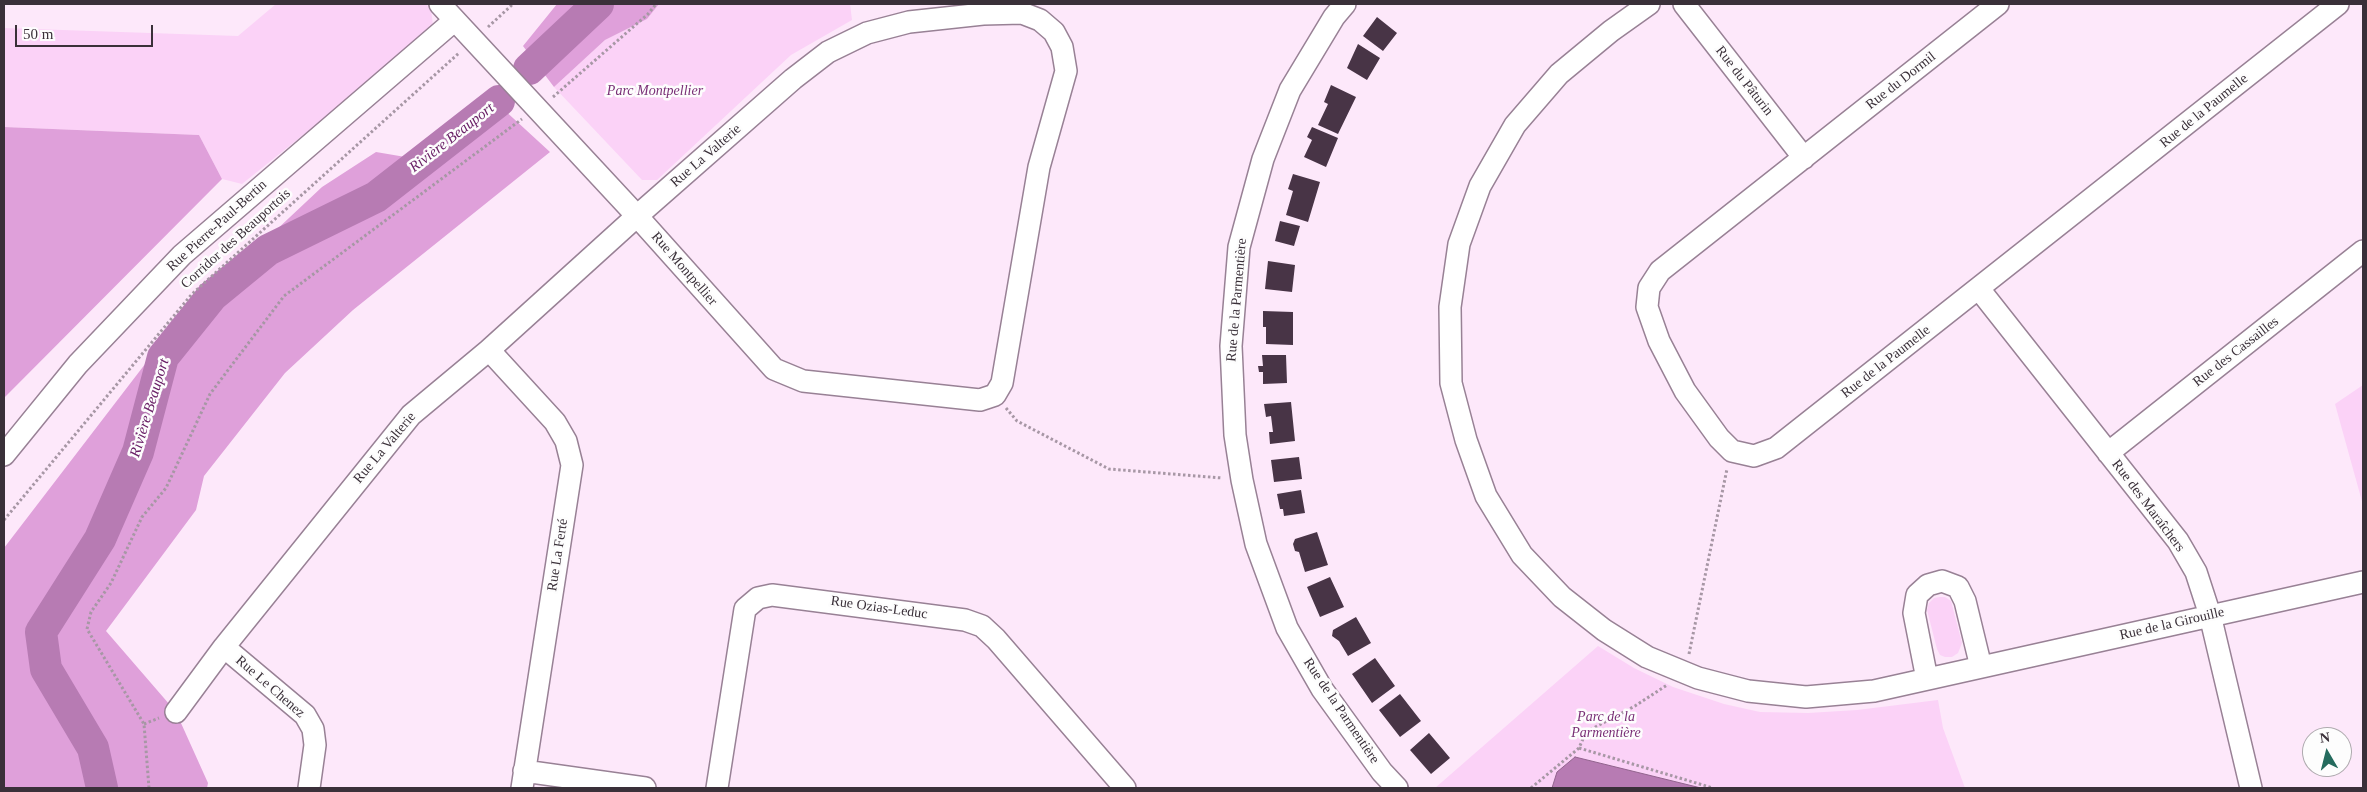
<!DOCTYPE html>
<html>
<head>
<meta charset="utf-8">
<style>
	body { margin:0 }
	#map { position:relative; width:2367px; height:792px; overflow:hidden; background:#fde8fa; font-family:"Times New Roman",serif }
	canvas { display:block }
	.frame { position:absolute; inset:0; border:5px solid #3a3039; pointer-events:none }
	.north { position:absolute; left:2302px; top:727px; width:50px; height:50px; box-sizing:border-box; background:#fdfdfd; border:1px solid #afabaf; border-radius:50%; rotate:352deg; font-size:14px; font-weight:700; line-height:20px; text-align:center; color:#3a3039 }
	.north::after { content:''; display:block; margin:auto; width:18px; height:22px; background:#256b5e; clip-path:polygon(50% 0,100% 100%,50% 72%,0 100%) }
	.scale { position:absolute; left:15px; top:25px; width:138px; height:22px; box-sizing:border-box; border:2px solid #3a3039; border-top:0; padding-left:6px; font-size:15px; line-height:18px; white-space:nowrap; color:#3a3039; -webkit-text-stroke:4px #fdfdfd; paint-order:stroke }
</style>
</head>
<body>
<div id="map">
<canvas width="2367" height="792"></canvas>
<div class="frame"></div>
<div class="north">N</div>
<div class="scale">50 m</div>
</div>
<script>
const ctx = document.querySelector('canvas').getContext('2d');
ctx.lineJoin = 'round';
function paint(path, color) {
  ctx.fillStyle = color;
  ctx.fill(path, 'evenodd');
}
function shape(rows) {
  const path = new Path2D();
  for (const r of rows) {
    path.moveTo(r[0], r[1]);
    for (let i = 2; i < r.length; i += 2) path.lineTo(r[i], r[i + 1]);
  }
  return path;
}
function strokePath(path, color, width, dash) {
  ctx.strokeStyle = color;
  ctx.lineWidth = width;
  ctx.lineCap = dash ? 'butt' : 'round';
  ctx.setLineDash(dash || []);
  ctx.stroke(path);
}
function drawText(font, color, halo, rows, align = 'center') {
  ctx.font = font + ' "Times New Roman",serif';
  ctx.lineWidth = 5;
  ctx.setLineDash([]);
  ctx.textBaseline = 'middle';
  ctx.strokeStyle = halo;
  ctx.fillStyle = color;
  for (const [text, x, y, turn = 0] of rows) {
    ctx.save();
    ctx.translate(x, y);
    ctx.rotate((+turn || 0) * Math.PI / 180);
    ctx.textAlign = isNaN(turn) ? turn : align;
    if (halo) ctx.strokeText(text, 0, 0);
    ctx.fillText(text, 0, 0);
    ctx.restore();
  }
}
paint(shape([
	[276,4,426,4,431,9,433,26,429,34,242,184,222,179,199,135,4,127,4,28,238,36],
	[659,4,850,4,852,20,791,55,657,180,642,180,554,87,605,40,647,19],
	[2363,385,2363,505,2335,404],
	[1940,597,1945,597,1951,601,1962,643,1958,653,1952,657,1945,657,1940,655,1937,649,1927,610,1929,603,1934,598],
	[1598,646,1634,668,1673,687,1724,704,1760,712,1808,713,1857,710,1938,700,1943,728,1965,788,1435,788]
]), '#fbd2f7');
paint(shape([
	[557,4,659,4,647,19,605,40,554,87,523,46],
	[501,107,550,152,353,310,285,373,204,476,196,510,106,631,176,712,208,783,207,788,4,788,4,548,175,325,322,187,376,152,423,160],
	[4,127,199,135,222,179,4,398]
]), '#dfa0da');
const water = shape([
	[1575,757,1701,788,1552,788,1557,772,1575,757]
]);
paint(water, '#b77bb3');
strokePath(water, '#92648e', 1);
strokePath(shape([
	[529,69,598,4],
	[102,788,93,748,46,669,41,632,100,539,138,452,163,357,212,296,268,250,376,197,499,101]
]), '#b77bb3', 32);
paint(shape([
	[1377,17,1397,33,1383,51,1363,36],
	[1358,44,1380,58,1367,80,1347,68],
	[1331,85,1356,97,1338,134,1318,125,1328,104,1324,102],
	[1312,127,1338,138,1326,167,1304,157,1312,140,1307,137],
	[1293,174,1320,182,1308,222,1286,215,1293,191,1288,189],
	[1280,221,1300,226,1294,246,1275,241],
	[1268,261,1295,265,1292,292,1265,289],
	[1263,311,1293,312,1293,345,1266,344,1266,327,1263,327],
	[1262,355,1286,355,1287,383,1263,384,1263,372,1259,372,1258,366,1263,366],
	[1291,402,1295,441,1270,444,1269,432,1273,432,1271,416,1266,417,1264,404],
	[1299,457,1302,479,1274,482,1271,460],
	[1301,490,1305,513,1284,516,1283,509,1280,509,1277,494],
	[1317,532,1328,565,1305,572,1299,552,1295,551,1293,544,1295,539],
	[1330,577,1344,607,1320,617,1307,587],
	[1356,617,1371,643,1348,656,1339,641,1332,636,1333,630],
	[1375,658,1395,686,1372,703,1352,674],
	[1400,694,1421,721,1400,737,1379,710],
	[1429,733,1450,758,1431,774,1410,750]
]), '#483446');
const street = shape([
	[1345,4,1334,17,1290,90,1263,159,1239,247,1231,346,1235,435,1242,480,1256,544,1287,628,1322,689,1382,772,1397,788],
	[1649,4,1611,31,1559,74,1515,125,1480,186,1459,244,1450,307,1451,383,1466,440,1486,496,1522,555,1562,597,1604,630,1647,657,1698,678,1748,691,1806,697,1874,691,2363,582],
	[1684,4,1804,158],
	[1998,4,1660,271,1649,288,1647,307,1659,341,1685,391,1719,438,1732,451,1754,456,1776,448,2338,4],
	[1979,289,2178,541,2196,572,2210,615,2251,788],
	[489,350,555,422,566,441,572,465,522,788],
	[2108,453,2363,251],
	[4,455,78,364,182,255,455,20],
	[224,647,305,715,313,729,315,745,309,788],
	[1927,679,1914,613,1917,595,1928,585,1942,581,1958,587,1965,601,1981,667],
	[176,712,224,647,411,415,489,350,637,216,793,79,828,52,867,33,909,22,983,14,1022,13,1040,20,1054,32,1062,47,1066,71,1039,167,1002,383,995,395,980,400,803,381,774,369,637,216,440,4],
	[524,771,645,788],
	[717,788,745,609,758,598,772,595,965,620,982,626,996,639,1125,788]
]);
strokePath(street, '#988195', 24);
strokePath(shape([
	[488,27,513,4],
	[553,97,648,14,656,4],
	[1006,408,1017,421,1109,469,1222,478],
	[4,520,192,294,459,53],
	[1689,654,1727,469],
	[144,724,159,718],
	[1579,748,1713,788],
	[149,788,144,724,87,629,91,612,111,583,142,517,166,488,210,394,284,296,522,119],
	[1531,788,1579,748,1586,732,1635,706,1667,685]
]), '#a797a5', 3, [2.5, 2.5]);
strokePath(street, '#fff', 21);
drawText('14px', '#3a3039', '#fdfdfd', [
	["Rue du Pâturin",1744,81,52],
	["Rue du Dormil",1901,81,-38],
	["Rue de la Paumelle",2204,111,-39],
	["Rue La Valterie",706,156,-41],
	["Rue Pierre-Paul-Bertin",217,226,-42],
	["Corridor des Beauportois",236,239,-42],
	["Rue Montpellier",684,269,49],
	["Rue de la Parmentière",1237,300,-85],
	["Rue des Cassailles",2236,352,-38],
	["Rue de la Paumelle",1886,362,-38],
	["Rue La Valterie",385,448,-50],
	["Rue des Maraîchers",2148,506,53],
	["Rue La Ferté",558,555,-81],
	["Rue Ozias-Leduc",879,608,8],
	["Rue de la Girouille",2172,624,-13],
	["Rue Le Chenez",270,687,41],
	["Rue de la Parmentière",1341,711,56]
]);
drawText('italic 14px', '#792f76', '#fdfdfd', [
	["Parc Montpellier",655,91],
	["Parc de la",1606,717],
	["Parmentière",1606,733]
]);
drawText('italic 15px', '#6a2167', '#fdfdfd', [
	["Rivière Beauport",452,138,-38],
	["Rivière Beauport",150,408,-73]
]);
</script>
</body>
</html>
